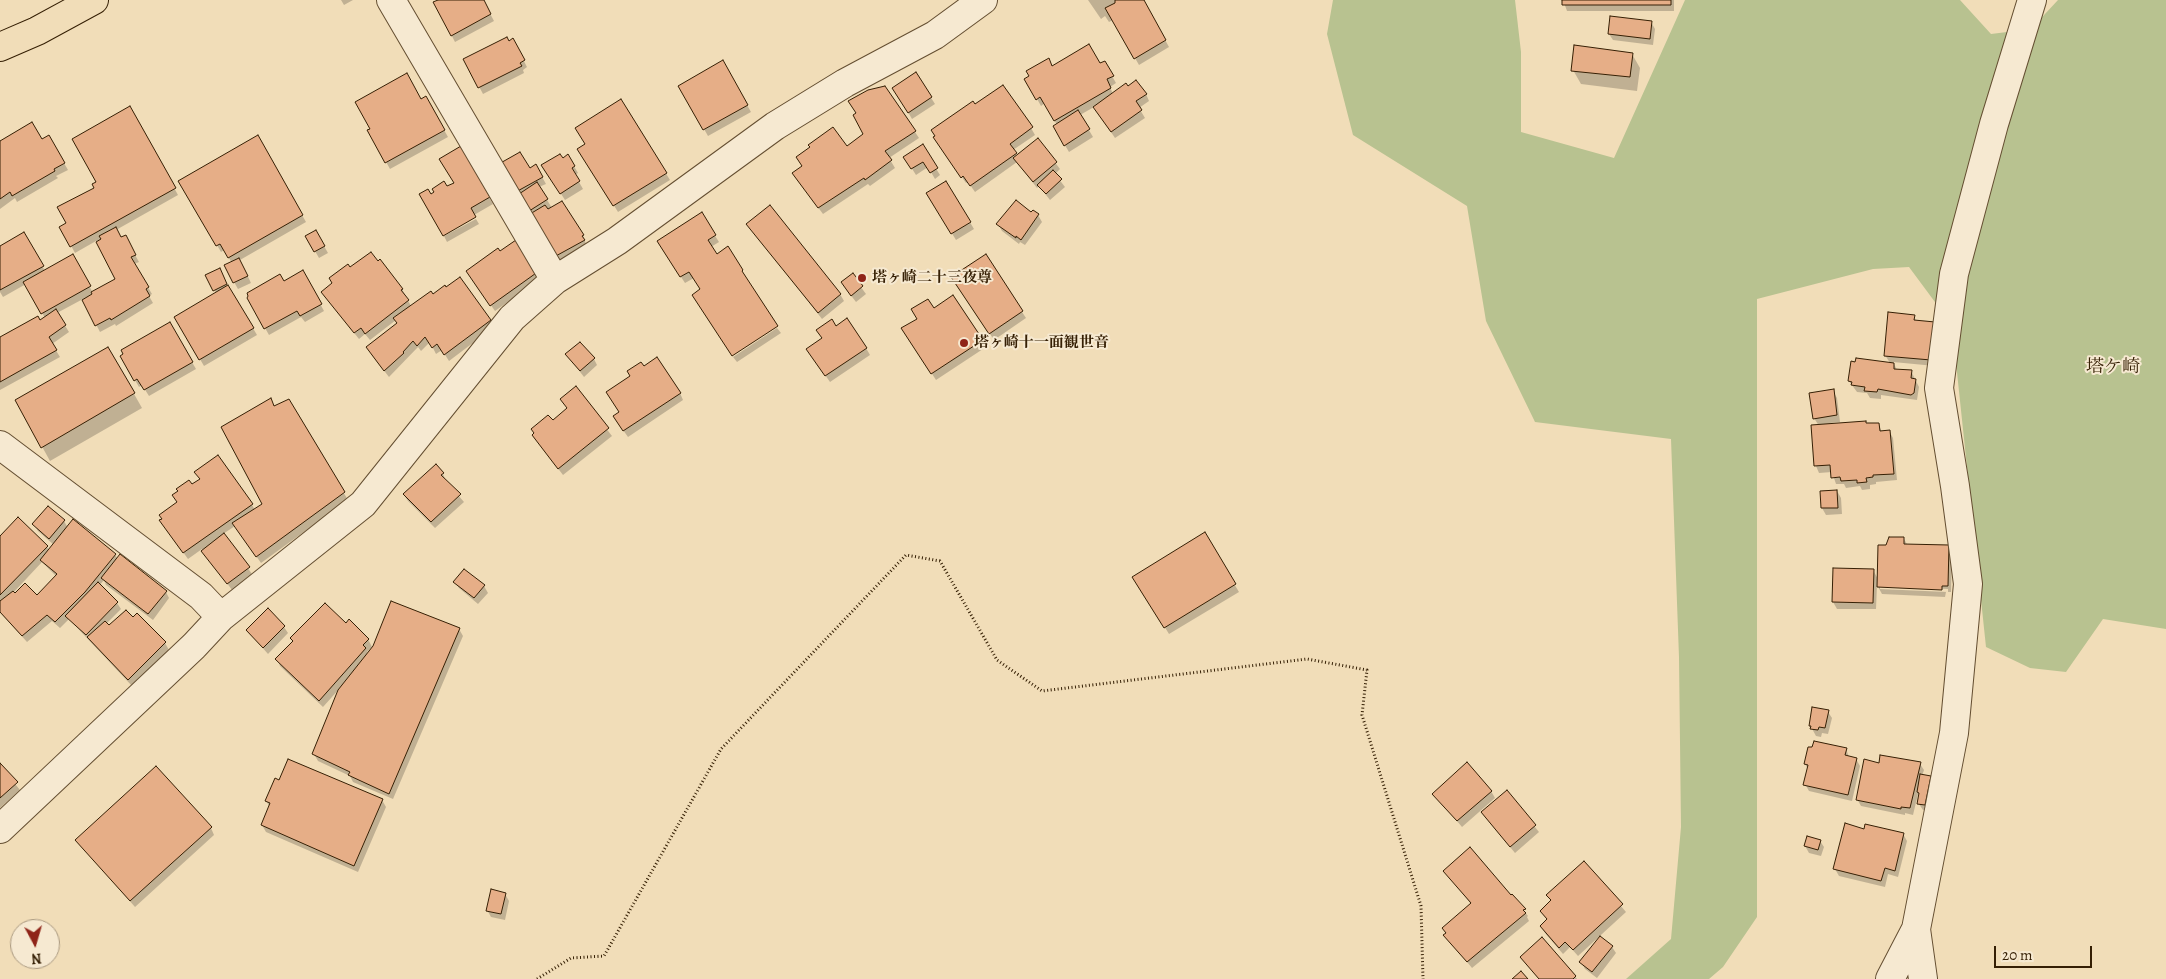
<!DOCTYPE html>
<html>
<head>
<meta charset="utf-8">
<style>
	body { margin:0 }
	#map { position:relative; width:2166px; height:979px; overflow:hidden; background:#f1ddb8; font-family:Alegreya,serif }
	canvas { display:block }
	.north { position:absolute; left:10px; top:919px; width:50px; height:50px; box-sizing:border-box; background:#f6e9d1; border:1px solid #a9987f; border-radius:50%; rotate:174deg; font-size:14px; font-weight:700; line-height:20px; text-align:center; color:#351f04 }
	.north::after { content:''; display:block; margin:auto; width:18px; height:22px; background:#8f2418; clip-path:polygon(50% 0,100% 100%,50% 72%,0 100%) }
	.scale { position:absolute; left:1994px; top:946px; width:98px; height:22px; box-sizing:border-box; border:2px solid #351f04; border-top:0; padding-left:6px; font-size:15px; line-height:18px; white-space:nowrap; color:#351f04; -webkit-text-stroke:4px #f6e9d1; paint-order:stroke }
</style>
</head>
<body>
<div id="map">
<canvas width="2166" height="979"></canvas>
<div class="north">N</div>
<div class="scale">20 m</div>
</div>
<script>
const ctx = document.querySelector('canvas').getContext('2d');
ctx.lineJoin = 'round';
function paint(path, color) {
  ctx.fillStyle = color;
  ctx.fill(path, 'evenodd');
}
function shape(rows) {
  const path = new Path2D();
  for (const r of rows) {
    path.moveTo(r[0], r[1]);
    for (let i = 2; i < r.length; i += 2) path.lineTo(r[i], r[i + 1]);
  }
  return path;
}
function strokePath(path, color, width, dash) {
  ctx.strokeStyle = color;
  ctx.lineWidth = width;
  ctx.lineCap = dash ? 'butt' : 'round';
  ctx.setLineDash(dash || []);
  ctx.stroke(path);
}
function drawText(font, color, halo, rows, align = 'center') {
  ctx.font = font + ' Alegreya,"Noto Serif JP",serif';
  ctx.lineWidth = 4;
  ctx.setLineDash([]);
  ctx.textBaseline = 'middle';
  ctx.strokeStyle = halo;
  ctx.fillStyle = color;
  for (const [text, x, y, turn = 0] of rows) {
    ctx.save();
    ctx.translate(x, y);
    ctx.rotate((+turn || 0) * Math.PI / 180);
    ctx.textAlign = isNaN(turn) ? turn : align;
    if (halo) ctx.strokeText(text, 0, 0);
    ctx.fillText(text, 0, 0);
    ctx.restore();
  }
}
paint(shape([
	[1333,0,1515,0,1521,52,1521,132,1614,158,1685,0,1960,0,1991,34,2031,29,2058,0,2166,0,2166,629,2103,619,2066,672,2030,668,1986,647,1952,325,1909,267,1873,269,1757,299,1757,917,1723,967,1709,979,1626,979,1671,939,1681,827,1679,657,1671,439,1535,422,1486,321,1467,206,1353,135,1327,34]
]), '#b8c290');
paint(shape([
	[341,0,353,0,344,5],
	[441,0,483,0,494,21,455,42,435,3],
	[1088,0,1143,0,1169,47,1139,65,1113,20,1109,22,1105,16,1101,19],
	[1563,0,1674,0,1674,11,1567,11],
	[1651,22,1655,29,1653,45,1613,40,1609,34],
	[513,40,527,67,523,70,524,73,483,94,465,60],
	[1632,54,1640,68,1637,91,1581,84,1573,70],
	[723,62,751,112,708,136,680,87],
	[1104,62,1116,83,1110,87,1113,94,1128,88,1146,94,1149,101,1139,108,1145,118,1115,138,1094,107,1080,115,1093,137,1069,152,1054,127,1057,125,1045,103,1041,106,1026,79,1052,67,1100,65],
	[916,74,935,104,912,119,894,88],
	[426,98,448,137,390,169,369,131],
	[621,101,670,180,618,212,579,149,586,144],
	[975,106,1031,128,1035,135,1013,150,1017,156,1038,140,1060,169,1055,174,1065,187,1050,200,1039,186,1037,188,1017,162,975,192,968,182,966,183,938,144],
	[130,108,178,195,116,230,121,239,125,237,139,262,134,264,152,294,149,296,153,303,116,326,115,324,100,332,83,299,57,313,69,332,52,344,60,357,0,390,0,338,45,318,26,284,3,297,0,292,0,247,24,234,45,271,73,256,93,293,117,280,96,241,75,253,61,227,68,224,96,188],
	[915,132,919,138,889,158,895,168,870,186,868,184,823,214,793,174,847,147,865,135],
	[49,137,68,170,56,176,58,178,17,202,15,198,0,209,0,142,41,141],
	[258,137,306,222,240,260,251,283,238,289,225,266,232,263,224,250,221,252,180,182],
	[922,146,940,175,935,179,928,167,916,175,909,164],
	[461,147,493,204,474,215,430,196,455,183],
	[568,156,578,173,575,175,583,189,565,200,547,172],
	[499,165,530,169,536,166,546,184,539,187,552,208,583,235,587,247,558,263],
	[946,182,974,229,956,240,928,194],
	[701,214,719,242,711,247,717,256,728,248,746,277,701,290,694,278,685,283,662,248],
	[1031,214,1038,215,1042,222,1025,245,1020,242,1019,244,1002,231,998,224],
	[476,219,479,224,447,242,444,236],
	[748,225,840,294,844,301,822,319],
	[316,232,328,253,319,258,307,237],
	[516,242,542,278,495,311,472,278],
	[985,256,1026,318,994,340,957,284],
	[380,261,402,289,411,306,433,295,490,320,494,327,449,361,442,350,436,354,430,342,421,351,418,347,389,377,371,354,398,324,396,320,370,340,365,334,359,339,327,299,350,269],
	[303,272,324,311,305,322,301,317,269,335,248,298,283,283],
	[852,275,866,294,856,302,846,289],
	[207,276,223,277,257,335,204,366,176,318,216,293],
	[934,309,982,340,986,347,936,380,907,335],
	[1914,316,1935,366,1893,362,1897,370,1911,371,1919,387,1917,400,1881,395,1881,399,1870,398,1867,393,1857,392,1849,381,1890,363,1885,355],
	[170,324,196,369,149,396,142,385,139,387,125,363],
	[777,328,781,333,737,362,733,357],
	[835,328,866,348,870,355,830,382,812,356],
	[108,348,142,408,50,461,17,401],
	[567,355,594,359,597,365,584,377],
	[575,388,612,436,563,475,533,436,568,409,561,399],
	[1833,391,1837,398,1840,422,1830,423,1830,425,1878,424,1882,432,1889,431,1893,438,1897,480,1876,482,1876,484,1870,485,1870,489,1862,490,1860,486,1846,488,1844,484,1836,484,1832,472,1819,473,1816,466,1819,426,1814,418],
	[680,393,683,400,628,437,618,423],
	[288,401,348,500,261,563,235,526,223,534,252,574,232,590,202,549,188,559,165,527,163,519,192,486,200,480,196,472,252,505,255,510,264,504,274,407],
	[443,474,446,481,464,502,435,528,408,501,404,495],
	[1837,491,1841,498,1842,514,1826,515,1822,508],
	[64,521,68,528,115,555,118,559,166,592,169,598,153,620,106,585,104,580,99,586,117,603,121,609,106,624,109,627,133,619,165,643,169,650,132,686,69,619,60,628,52,621,27,642,0,612,0,538,47,547,49,550,54,545,38,531,34,524],
	[42,562,56,576,37,597,15,595,13,593],
	[1204,534,1239,592,1169,634,1134,577],
	[1904,539,1908,546,1948,546,1952,553,1951,592,1946,592,1945,597,1882,594,1877,585,1876,609,1837,609,1833,602,1873,570,1878,579],
	[1880,586,1948,589,1948,592,1880,589],
	[455,582,484,586,488,593,478,604,459,588],
	[346,625,368,639,372,647,367,652,368,654,459,629,463,636,393,799,353,782,350,776,318,761,314,754,340,688,323,707,280,666,277,659],
	[284,627,288,633,268,654,247,630],
	[1828,712,1832,718,1828,734,1822,733,1821,737,1816,736,1810,725],
	[1846,749,1849,757,1856,759,1860,766,1852,801,1809,791,1805,784,1808,769,1805,764],
	[1880,764,1920,764,1924,770,1922,776,1930,777,1934,784,1928,811,1923,810,1919,804,1920,794,1918,794,1913,815,1905,813,1905,815,1861,806,1857,799],
	[0,765,20,790,0,808],
	[1491,791,1495,798,1462,827,1434,794],
	[1507,792,1539,832,1515,853,1482,813],
	[382,800,386,807,358,872,266,832,262,825,270,807,266,801],
	[211,828,214,835,135,907,76,840],
	[1865,830,1903,834,1907,841,1898,877,1888,874,1885,887,1839,876,1835,869],
	[1820,841,1824,847,1821,856,1809,853,1805,846],
	[1584,862,1626,912,1578,956,1570,947,1563,954,1545,933,1541,926,1547,920,1541,911,1551,902,1548,895],
	[1445,871,1511,897,1512,895,1528,916,1527,917,1529,921,1472,968,1445,935,1446,934,1443,928,1471,904],
	[505,894,509,901,505,920,491,917,487,910],
	[1612,947,1616,953,1597,978,1585,969,1581,962],
	[1521,957,1575,976,1577,979,1539,979]
]), '#0003');
const building = shape([
	[438,0,484,0,491,14,451,36,433,2,438,0],
	[1144,0,1166,40,1134,59,1105,8,1115,3,1115,0,1144,0],
	[1562,0,1671,0,1671,5,1562,5,1562,0],
	[1610,16,1652,21,1650,39,1608,34,1610,16],
	[507,37,509,41,513,38,525,60,520,63,522,66,478,88,463,59,507,37],
	[1089,44,1100,63,1105,61,1114,76,1107,79,1111,88,1054,121,1040,97,1036,100,1024,79,1029,76,1026,71,1049,58,1052,66,1089,44],
	[1574,45,1633,53,1630,77,1571,71,1574,45],
	[723,60,748,105,703,130,678,86,723,60],
	[916,72,932,97,908,113,892,88,916,72],
	[407,73,421,99,426,96,445,130,385,163,367,130,370,129,355,102,407,73],
	[1136,80,1147,94,1136,101,1142,110,1111,132,1093,107,1126,83,1128,86,1136,80],
	[1003,85,1033,127,1010,144,1017,153,970,186,963,176,961,178,933,137,935,136,931,130,973,101,975,104,1003,85],
	[885,86,916,131,885,151,892,160,865,180,864,178,818,208,792,173,802,166,796,157,810,147,808,145,833,127,847,146,863,134,853,115,856,113,848,101,868,90,885,86],
	[621,99,667,173,613,206,577,149,585,144,575,128,621,99],
	[130,106,176,188,70,247,59,227,66,223,57,207,94,188,92,184,96,182,72,139,130,106],
	[1078,110,1090,129,1064,146,1053,126,1078,110],
	[32,122,42,139,49,135,65,163,54,169,55,171,12,196,10,192,0,199,0,141,32,122],
	[258,135,303,215,228,258,220,244,216,246,178,181,258,135],
	[1038,138,1057,162,1033,182,1013,158,1038,138],
	[923,144,938,168,930,173,923,162,911,169,903,157,923,144],
	[461,146,490,197,471,208,476,217,443,236,419,194,428,189,431,194,434,192,432,189,444,181,447,186,454,183,439,159,461,146],
	[520,152,530,168,536,164,543,177,514,193,497,165,520,152],
	[560,154,563,158,568,154,575,166,572,168,580,181,560,194,541,165,560,154],
	[1053,170,1062,179,1046,194,1037,185,1053,170],
	[946,181,971,222,951,234,926,193,946,181],
	[537,182,548,199,526,213,516,196,537,182],
	[1016,200,1031,212,1033,210,1039,214,1021,240,1016,236,1016,238,996,224,1016,200],
	[562,201,584,235,582,236,585,240,554,257,530,214,545,205,548,209,562,201],
	[770,205,841,294,818,313,746,224,770,205],
	[702,212,716,235,708,240,717,254,728,246,743,270,742,271,778,326,732,356,692,295,700,289,689,272,680,277,657,241,702,212],
	[116,227,121,237,126,235,136,255,131,257,149,287,146,289,150,296,111,320,110,318,95,326,82,300,92,294,91,292,115,279,96,242,101,239,99,236,116,227],
	[316,230,325,246,314,252,305,236,316,230],
	[24,232,44,266,0,290,0,246,24,232],
	[516,240,539,271,490,306,466,271,498,248,500,251,516,240],
	[371,252,378,261,380,259,403,289,401,290,409,300,365,334,361,328,354,333,321,292,332,283,329,278,348,264,350,267,371,252],
	[73,254,91,286,41,314,23,282,73,254],
	[986,254,1023,311,989,334,951,277,986,254],
	[239,258,248,276,233,283,224,265,239,258],
	[220,268,227,284,213,291,205,275,220,268],
	[303,270,322,304,300,316,297,311,264,329,247,298,248,296,247,293,280,274,284,281,303,270],
	[853,273,863,286,851,296,841,282,853,273],
	[460,277,491,320,444,355,437,344,432,348,425,337,417,346,413,341,403,352,404,353,384,371,366,347,397,323,393,318,431,291,433,294,445,285,446,287,460,277],
	[228,285,254,328,199,360,174,317,228,285],
	[953,295,983,340,931,374,901,328,917,319,911,309,928,299,934,308,953,295],
	[56,309,66,325,49,337,57,350,0,382,0,337,38,316,40,320,56,309],
	[1888,312,1915,315,1914,320,1935,322,1931,360,1884,356,1888,312],
	[847,318,867,348,825,376,806,349,822,338,816,330,832,319,836,326,847,318],
	[170,322,193,362,144,390,137,379,134,381,120,356,123,354,121,350,170,322],
	[580,342,595,358,580,371,565,354,580,342],
	[108,347,135,393,41,448,15,400,108,347],
	[657,357,681,393,623,431,613,416,619,412,606,392,630,376,627,371,641,362,644,366,657,357],
	[1856,358,1894,363,1894,369,1912,370,1911,378,1916,379,1914,393,1911,395,1878,389,1877,392,1864,391,1865,387,1851,385,1852,382,1848,381,1851,361,1855,362,1856,358],
	[576,386,609,428,558,469,532,435,534,433,531,429,548,415,553,420,567,408,560,399,576,386],
	[1834,389,1837,415,1813,419,1809,393,1834,389],
	[271,398,274,406,289,399,345,492,256,557,232,523,262,504,221,427,271,398],
	[1866,421,1866,423,1879,423,1880,431,1890,430,1894,474,1873,475,1873,477,1866,478,1867,482,1857,483,1857,480,1841,481,1840,477,1831,478,1830,465,1814,466,1811,425,1866,421],
	[218,455,253,504,183,553,159,520,162,519,159,515,177,502,172,495,178,491,176,489,189,480,192,484,200,479,194,472,218,455],
	[436,464,444,473,441,475,461,494,431,522,403,494,436,464],
	[1837,490,1838,508,1821,508,1820,491,1837,490],
	[48,506,65,520,49,539,32,524,48,506],
	[18,517,48,546,0,595,0,536,18,517],
	[73,519,116,554,85,592,55,622,47,615,22,636,0,612,0,601,13,591,15,593,25,583,37,595,57,574,40,560,73,519],
	[1205,532,1236,584,1164,628,1132,577,1205,532],
	[224,533,250,567,227,584,201,551,224,533],
	[1889,537,1904,537,1904,544,1949,545,1948,586,1942,586,1942,590,1877,587,1878,545,1886,545,1889,537],
	[120,554,167,591,148,614,101,578,120,554],
	[1833,568,1874,569,1873,603,1832,602,1833,568],
	[464,569,485,585,474,598,453,582,464,569],
	[98,582,118,602,86,635,65,616,98,582],
	[391,601,460,628,389,794,348,775,350,772,312,754,338,690,373,646,391,601],
	[325,603,346,623,349,619,369,639,363,645,366,648,319,701,275,659,293,641,290,638,325,603],
	[268,608,285,626,263,648,246,630,268,608],
	[126,610,133,617,137,613,166,642,128,680,87,637,105,621,109,625,126,610],
	[1812,707,1829,710,1825,728,1819,727,1818,730,1810,729,1811,726,1809,726,1812,707],
	[1814,741,1847,748,1845,755,1857,758,1848,795,1803,785,1808,765,1804,764,1808,747,1812,747,1814,741],
	[1880,755,1921,762,1910,808,1901,807,1901,809,1856,800,1864,759,1879,763,1880,755],
	[288,759,383,799,354,866,261,825,270,803,265,801,275,778,279,780,288,759],
	[1467,762,1492,791,1457,821,1432,794,1467,762],
	[0,763,18,782,0,798,0,763],
	[156,766,212,827,130,901,75,840,156,766],
	[1920,774,1931,776,1925,805,1917,804,1919,793,1917,792,1920,774],
	[1507,790,1536,825,1510,847,1481,812,1507,790],
	[1845,823,1864,829,1865,824,1904,833,1895,871,1885,868,1881,881,1833,869,1845,823],
	[1807,836,1821,840,1818,850,1804,846,1807,836],
	[1470,847,1511,895,1512,894,1526,909,1523,910,1526,913,1467,962,1443,935,1446,933,1442,928,1471,903,1443,871,1470,847],
	[1584,861,1623,904,1573,950,1565,942,1559,948,1540,926,1547,919,1540,911,1551,900,1546,895,1584,861],
	[491,889,506,893,501,914,486,911,491,889],
	[1600,936,1613,946,1592,972,1579,962,1600,936],
	[1542,937,1576,976,1573,979,1539,979,1520,957,1542,937],
	[1521,971,1528,979,1512,979,1521,971]
]);
paint(building, '#e6ae87');
strokePath(building, '#351f04', 1);
const minor = shape([
	[391,0,555,280],
	[0,445,201,596,221,617],
	[0,829,194,646,221,617,363,504,512,318,555,280,617,241,775,126,845,83,935,35,983,0],
	[1916,929,1923,979],
	[1890,979,1916,929,1954,733,1968,584,1955,486,1939,388,1954,274,1994,124,2032,0]
]);
const major = shape([
	[0,47,37,31,94,0]
]);
strokePath(minor, '#644e31', 30);
strokePath(major, '#351f04', 30);
strokePath(shape([
	[537,979,571,958,604,956,721,749,906,555,940,561,997,660,1042,691,1307,659,1367,670,1362,715,1421,906,1423,979]
]), '#351f04', 3, [1, 2.5]);
strokePath(minor, '#f6e9d1', 28);
strokePath(major, '#f1ddb8', 28);
for (const [x, y, r, color] of [
	[862,278,5,"#8f2418"],
	[964,343,5,"#8f2418"]
]) {
  const dot = new Path2D();
  dot.arc(x, y, r, 0, 2 * Math.PI);
  ctx.fillStyle = color;
  ctx.fill(dot);
  strokePath(dot, '#f6e9d1', 2);
}
drawText('bold 15px', '#351f04', '#f6e9d1', [
	["塔ヶ崎二十三夜尊",872,278],
	["塔ヶ崎十一面観世音",974,343]
], 'left');
drawText('18px', '#351f04', '#f6e9d1', [
	["塔ケ崎",2113,368]
]);
</script>
</body>
</html>
